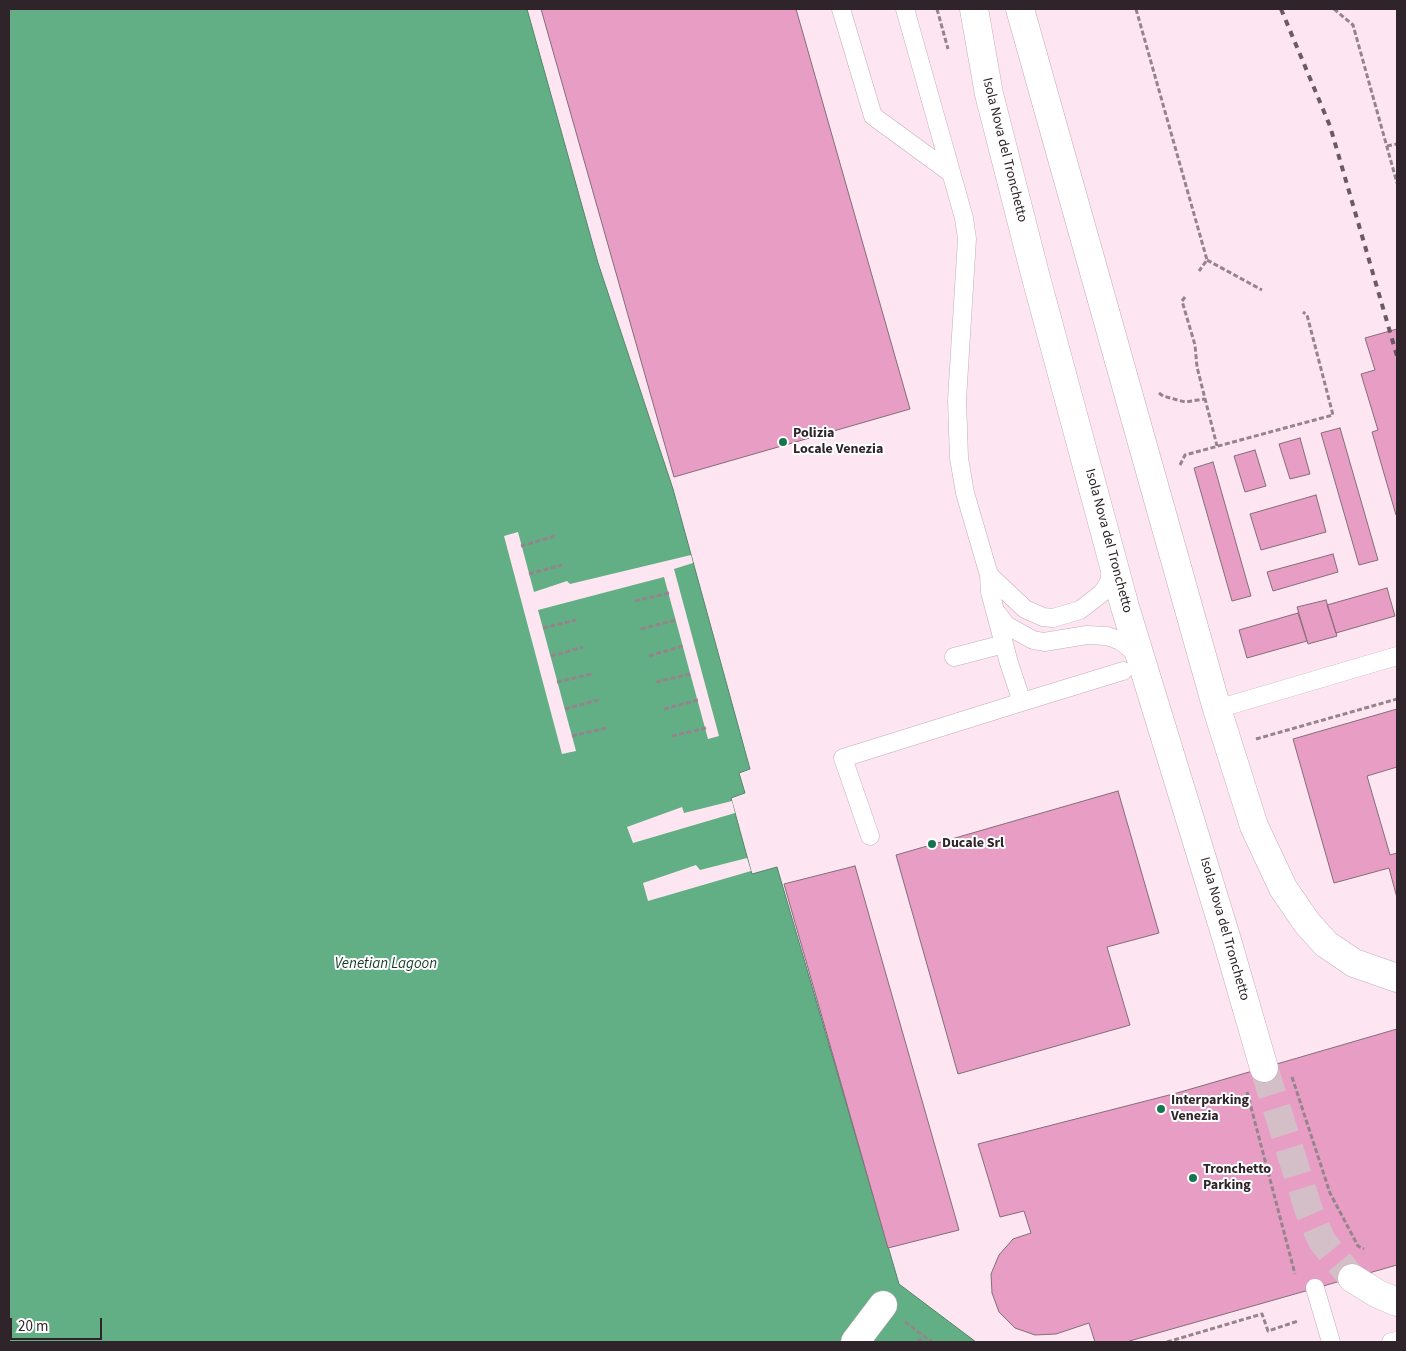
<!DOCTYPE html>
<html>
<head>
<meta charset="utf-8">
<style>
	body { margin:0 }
	#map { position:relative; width:1406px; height:1351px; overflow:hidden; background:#fde6f1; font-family:"Source Sans 3",sans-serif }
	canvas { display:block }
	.frame { position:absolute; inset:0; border:10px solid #2f2429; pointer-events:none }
	.scale { position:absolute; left:10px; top:1318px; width:92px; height:22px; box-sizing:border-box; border:2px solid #2f2429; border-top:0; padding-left:6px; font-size:15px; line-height:18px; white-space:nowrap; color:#2f2429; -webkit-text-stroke:4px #fff; paint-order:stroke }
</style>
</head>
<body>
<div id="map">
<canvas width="1406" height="1351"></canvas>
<div class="frame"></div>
<div class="scale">20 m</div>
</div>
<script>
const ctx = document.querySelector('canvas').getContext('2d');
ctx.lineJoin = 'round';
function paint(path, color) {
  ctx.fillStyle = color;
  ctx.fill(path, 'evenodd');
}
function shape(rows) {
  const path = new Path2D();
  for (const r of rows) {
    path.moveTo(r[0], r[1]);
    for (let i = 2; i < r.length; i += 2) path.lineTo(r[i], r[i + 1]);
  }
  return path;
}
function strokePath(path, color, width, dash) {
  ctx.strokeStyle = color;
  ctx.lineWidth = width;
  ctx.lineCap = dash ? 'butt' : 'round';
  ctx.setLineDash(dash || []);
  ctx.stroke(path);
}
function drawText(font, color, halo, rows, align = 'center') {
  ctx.font = font + ' "Source Sans 3",sans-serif';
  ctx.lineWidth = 4;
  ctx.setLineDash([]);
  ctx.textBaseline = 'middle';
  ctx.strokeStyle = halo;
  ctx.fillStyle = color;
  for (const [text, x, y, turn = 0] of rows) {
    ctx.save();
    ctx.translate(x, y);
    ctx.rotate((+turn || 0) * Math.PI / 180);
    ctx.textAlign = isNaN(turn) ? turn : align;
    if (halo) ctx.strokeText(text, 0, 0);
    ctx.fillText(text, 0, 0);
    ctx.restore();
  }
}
const water = shape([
	[9,9,527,9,598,263,673,489,750,769,739,773,745,793,731,798,751,871,752,874,777,867,899,1284,976,1342,9,1342,9,9]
]);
paint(water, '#62af86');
strokePath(water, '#53856a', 1);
paint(shape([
	[518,532,534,592,567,581,570,584,691,555,693,563,674,569,719,736,708,739,664,577,538,610,576,751,562,754,504,536],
	[732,801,735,813,633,843,627,827,682,807,684,813],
	[747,858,751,871,648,901,643,883,696,865,700,870]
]), '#fde6f1');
const building = shape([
	[541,9,796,9,910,409,674,477,541,9],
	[1397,329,1397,514,1396,515,1372,432,1378,430,1361,374,1375,370,1365,338,1397,329],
	[1340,428,1378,560,1359,565,1321,433,1340,428],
	[1300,438,1310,474,1290,479,1279,444,1300,438],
	[1255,450,1266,486,1245,492,1234,456,1255,450],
	[1213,462,1251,596,1232,601,1194,468,1213,462],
	[1316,495,1326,532,1261,550,1250,514,1316,495],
	[1333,554,1338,572,1273,591,1267,572,1333,554],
	[1387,588,1395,616,1336,633,1327,605,1387,588],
	[1326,600,1337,636,1308,644,1297,607,1326,600],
	[1298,613,1307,641,1247,658,1239,630,1298,613],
	[1397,709,1397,767,1367,776,1390,855,1397,853,1397,898,1389,868,1334,883,1293,739,1397,709],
	[1118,791,1159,933,1107,947,1130,1025,958,1074,896,855,1118,791],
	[855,866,959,1230,888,1248,784,884,855,866],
	[1397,1029,1397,1265,1126,1342,1095,1342,1089,1323,1056,1334,1035,1335,1015,1328,999,1312,992,1293,991,1274,999,1255,1013,1239,1031,1233,1024,1211,1000,1217,978,1144,1177,1093,1397,1029]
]);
paint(building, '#e89ec4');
strokePath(building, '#846c78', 1);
strokePath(shape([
	[1264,1068,1309,1211,1322,1241,1352,1278]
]), '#d4bfc9', 28, [28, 14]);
const service = shape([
	[841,9,873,116,951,173],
	[905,9,964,218,967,239,957,400,959,458,965,493,989,575,990,592,1009,663,1022,702,1123,671],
	[989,575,1025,609,1043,617,1053,618,1080,610,1102,593,1109,582,1112,566],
	[998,614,1006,625,1033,640,1044,642,1087,635,1107,636,1121,641,1139,656],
	[954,657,1004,644],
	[1217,709,1397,656],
	[870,836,843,758,1022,702],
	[1315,1288,1331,1342],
	[1391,1342,1397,1341]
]);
const minor = shape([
	[974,9,989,94,1035,274,1125,607,1227,940,1264,1068],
	[1020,9,1217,709,1254,826,1283,888,1307,923,1326,944,1354,963,1397,978],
	[1352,1278,1378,1294,1397,1302],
	[855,1342,883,1305]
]);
strokePath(service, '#c6abb8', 19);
strokePath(minor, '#c6abb8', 29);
strokePath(shape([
	[937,9,948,49],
	[1136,9,1207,260,1199,271],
	[1334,9,1353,25,1397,183],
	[1387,146,1397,144],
	[1207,260,1262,290],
	[1185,297,1182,301,1195,345,1197,367,1217,446],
	[1159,393,1163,396,1185,402,1205,399],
	[1180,465,1185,455,1333,415,1307,315,1303,312],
	[521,546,555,536],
	[529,574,562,565],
	[635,601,669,593],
	[543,628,576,620],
	[641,629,676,620],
	[551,656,583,647],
	[649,656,683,646],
	[557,682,591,674],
	[656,682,691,674],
	[565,709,598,700],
	[664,709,698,700],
	[572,736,606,728],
	[672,736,706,728],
	[1256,739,1397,699],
	[1292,1077,1330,1193,1358,1246,1364,1249],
	[1247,1092,1295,1274],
	[905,1322,932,1342],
	[918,1342,923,1336],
	[1167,1342,1262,1314,1268,1331,1298,1321]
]), '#95848c', 3, [5, 2.5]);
strokePath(service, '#fff', 18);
strokePath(minor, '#fff', 28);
strokePath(shape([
	[1281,9,1330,126,1397,356]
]), '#6a5b62', 4, [6, 6]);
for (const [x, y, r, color] of [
	[783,442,5,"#15754c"],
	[932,844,5,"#15754c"],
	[1161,1109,5,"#15754c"],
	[1193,1178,5,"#15754c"]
]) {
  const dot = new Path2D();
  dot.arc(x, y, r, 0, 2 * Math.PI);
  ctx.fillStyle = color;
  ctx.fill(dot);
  strokePath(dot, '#fff', 2);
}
drawText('14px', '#2f2429', '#fff', [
	["Isola Nova del Tronchetto",1004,150,76],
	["Isola Nova del Tronchetto",1108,541,75],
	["Isola Nova del Tronchetto",1224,929,74]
]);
drawText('bold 14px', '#2f2429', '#fff', [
	["Polizia",793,434],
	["Locale Venezia",793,450],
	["Ducale Srl",942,844],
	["Interparking",1171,1101],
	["Venezia",1171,1117],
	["Tronchetto",1203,1170],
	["Parking",1203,1186]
], 'left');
drawText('italic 15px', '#1a3c2a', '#fff', [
	["Venetian Lagoon",386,965]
]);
</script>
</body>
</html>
